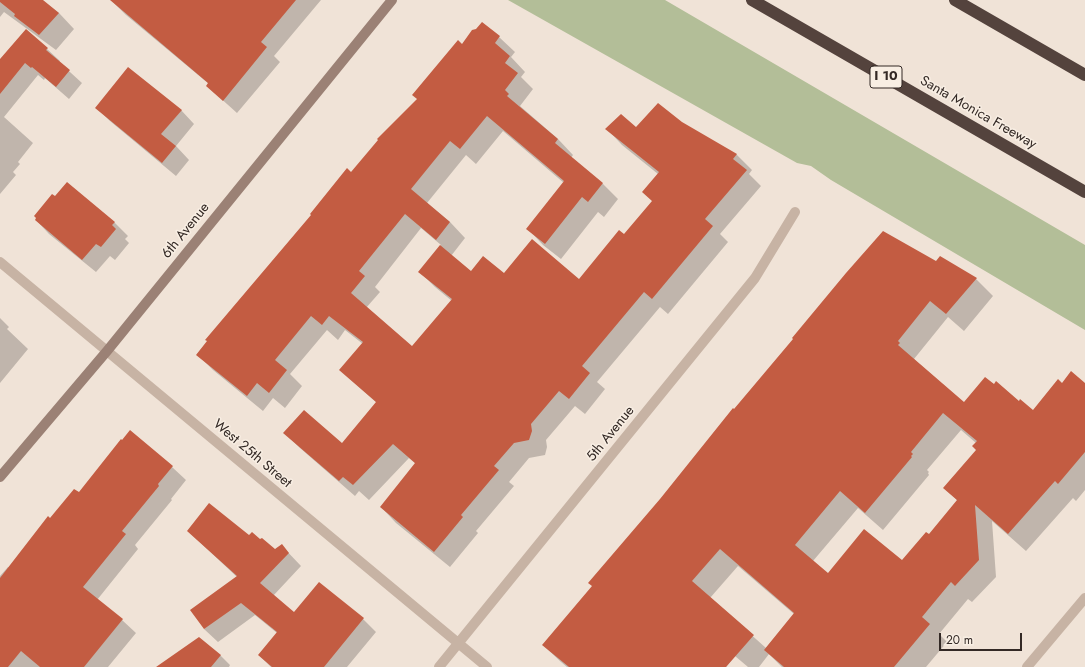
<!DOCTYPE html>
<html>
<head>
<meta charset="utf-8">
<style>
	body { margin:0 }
	#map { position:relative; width:1085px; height:667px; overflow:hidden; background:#f0e3d7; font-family:Jost,sans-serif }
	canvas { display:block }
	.scale { position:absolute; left:939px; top:633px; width:83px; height:18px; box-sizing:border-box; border:2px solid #332925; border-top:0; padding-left:5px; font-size:12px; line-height:14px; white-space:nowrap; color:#332925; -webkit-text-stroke:3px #f8eee3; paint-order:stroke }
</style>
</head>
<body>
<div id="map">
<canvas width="1085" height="667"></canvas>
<div class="scale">20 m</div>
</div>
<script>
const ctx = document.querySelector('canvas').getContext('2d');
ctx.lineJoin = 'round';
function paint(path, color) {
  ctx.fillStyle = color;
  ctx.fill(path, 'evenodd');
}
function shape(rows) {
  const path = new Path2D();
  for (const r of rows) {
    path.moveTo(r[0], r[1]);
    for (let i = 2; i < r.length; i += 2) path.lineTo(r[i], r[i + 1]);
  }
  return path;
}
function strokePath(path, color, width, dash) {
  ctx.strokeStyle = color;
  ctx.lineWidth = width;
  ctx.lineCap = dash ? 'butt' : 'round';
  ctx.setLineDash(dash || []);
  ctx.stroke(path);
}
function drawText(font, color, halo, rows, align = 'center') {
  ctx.font = font + ' Jost,sans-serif';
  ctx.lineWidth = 3;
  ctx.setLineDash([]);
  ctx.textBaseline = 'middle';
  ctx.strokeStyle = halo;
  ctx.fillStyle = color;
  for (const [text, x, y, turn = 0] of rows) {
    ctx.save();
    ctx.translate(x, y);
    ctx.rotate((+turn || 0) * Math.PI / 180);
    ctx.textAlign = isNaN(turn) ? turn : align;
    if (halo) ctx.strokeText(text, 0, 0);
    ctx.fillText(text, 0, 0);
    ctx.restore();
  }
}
paint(shape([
	[508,0,665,0,1085,245,1085,330,831,180,811,166,797,163]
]), '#b3be98');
paint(shape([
	[0,0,42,0,59,13,74,29,56,50,4,12,0,17],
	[113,0,321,0,274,56,280,62,237,113,207,86,209,84,126,15,112,1],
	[26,31,47,49,60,61,59,62,82,83,69,99,45,78,44,80,38,75,4,117,33,143,18,162,20,164,13,172,16,175,0,194,0,60],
	[499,37,515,52,511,57,525,72,521,77,533,89,520,106,558,139,573,155,571,158,603,184,618,199,604,217,598,212,561,259,543,245,528,229,564,183,503,131,476,164,466,155,427,203,450,222,465,238,451,256,471,273,579,280,624,236,653,201,658,174,622,145,607,129,636,128,681,123,737,155,752,170,749,174,761,186,720,234,728,242,668,314,660,307,597,382,605,389,585,414,575,406,546,440,547,447,545,455,529,458,509,482,514,486,476,531,478,533,450,567,396,523,381,507,416,464,409,458,369,500,359,491,355,496,300,448,285,433,342,445,377,403,340,370,363,344,345,330,338,340,327,330,290,374,302,386,285,408,273,398,263,411,213,370,197,354,352,173,418,100,462,45],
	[421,228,441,245,420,272,435,287,452,301,412,348,366,308,380,292,375,287],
	[96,107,181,110,194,124,176,146,189,160,176,176,110,121],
	[36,220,114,222,128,236,125,239,129,243,115,260,110,256,96,272,49,234],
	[940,258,976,279,993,296,964,331,948,317,914,359,916,361,964,403,1019,402,1034,411,1062,384,1085,384,1085,490,1076,501,1073,498,1026,551,992,521,996,577,972,602,968,599,939,634,947,642,926,667,782,667,769,654,759,667,748,667,735,656,726,667,567,667,561,662,543,645,937,263],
	[961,430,976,443,977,450,944,488,958,501,929,535,902,561,828,574,813,561,858,508,883,530,929,475,928,473,929,472,927,470],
	[738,566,794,614,766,648,710,598],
	[0,318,9,327,7,329,28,349,0,383],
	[172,467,186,480,171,499,172,500,135,545,138,549,97,600,122,620,136,633,108,667,0,667,0,576,8,567,9,568,50,519,79,494],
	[188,531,249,536,275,550,282,546,301,566,273,596,295,614,319,583,363,619,376,632,347,667,271,667,259,655,277,633,255,615,218,642,204,629,237,577],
	[220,655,230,665,229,667,157,667]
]), '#0003');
paint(shape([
	[0,0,43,0,59,13,39,35,14,16,15,14,0,2],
	[110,0,296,0,261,42,267,47,223,101,206,86,208,83],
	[482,22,500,36,495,43,510,56,505,63,518,73,505,90,509,94,507,96,558,139,555,143,603,183,588,202,582,197,545,244,526,229,564,181,487,116,460,149,450,141,411,189,450,222,436,240,405,214,359,271,365,276,351,293,412,346,452,299,418,272,440,245,471,271,483,256,504,273,532,239,579,279,619,230,624,234,652,201,642,192,659,172,605,129,621,114,636,127,658,103,682,122,737,154,733,159,747,170,705,219,713,226,652,299,644,292,582,366,590,373,569,399,559,391,531,424,532,431,529,440,514,443,494,466,499,470,461,515,463,517,434,552,380,507,415,463,393,444,353,485,343,477,339,481,283,433,304,410,342,443,376,402,339,370,363,342,329,316,322,325,311,316,275,360,287,370,269,393,257,383,247,396,196,355,207,341,205,340,311,215,310,214,347,168,351,172,378,140,377,139,417,99,412,95,458,40,462,44,472,30,476,29],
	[26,29,48,48,46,50,70,70,56,87,32,67,31,68,25,63,0,94,0,59],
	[128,67,182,110,161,134,176,146,162,163,95,108],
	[67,182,115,222,112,225,116,229,101,247,96,244,82,260,35,220,36,218,34,216,52,194,55,196],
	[883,231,936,261,940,256,977,278,946,314,930,301,898,341,900,343,898,345,964,402,985,377,994,384,996,381,1019,401,1020,399,1033,410,1058,379,1062,383,1071,371,1085,383,1085,452,1058,484,1055,481,1008,534,975,505,979,560,955,586,951,582,922,617,930,624,894,667,784,667,764,650,794,613,720,549,692,581,754,635,726,667,569,667,542,645,592,586,588,583,660,499,733,408,734,409,793,339,792,338,846,273],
	[943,413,977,441,972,446,976,450,943,488,957,500,929,534,926,532,902,560,864,529,828,573,795,545,840,491,865,513,912,457,911,456,913,454,911,452],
	[130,430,173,466,158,484,159,486,122,531,126,534,83,587,123,619,84,667,40,667,21,651,8,667,0,667,0,578,48,516,50,518,74,489,79,492,121,439,122,440],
	[209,503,249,535,252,532,260,539,262,538,275,549,282,544,289,553,260,583,294,612,319,582,364,618,324,667,272,667,258,655,277,632,241,603,204,629,190,610,237,576,187,531],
	[199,637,221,655,211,667,156,667]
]), '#c35c42');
strokePath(shape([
	[0,262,487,667],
	[439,667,755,278,795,212],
	[1027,667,1085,598]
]), '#c7b3a4', 10);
strokePath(shape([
	[0,477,107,351,392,0]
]), '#9b8175', 10);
strokePath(shape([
	[752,0,1085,192],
	[955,0,1085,75]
]), '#54433d', 12);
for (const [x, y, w] of [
	[886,77,32]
]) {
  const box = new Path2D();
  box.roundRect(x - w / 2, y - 11, w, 22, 3);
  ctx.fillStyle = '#f8eee3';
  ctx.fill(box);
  strokePath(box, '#332925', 1);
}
drawText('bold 13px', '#332925', null, [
	["I 10",886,77]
]);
drawText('14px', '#332925', '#f8eee3', [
	["Santa Monica Freeway",978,113,30],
	["6th Avenue",186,231,-51],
	["5th Avenue",611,434,-51],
	["West 25th Street",252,454,40]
]);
</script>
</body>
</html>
